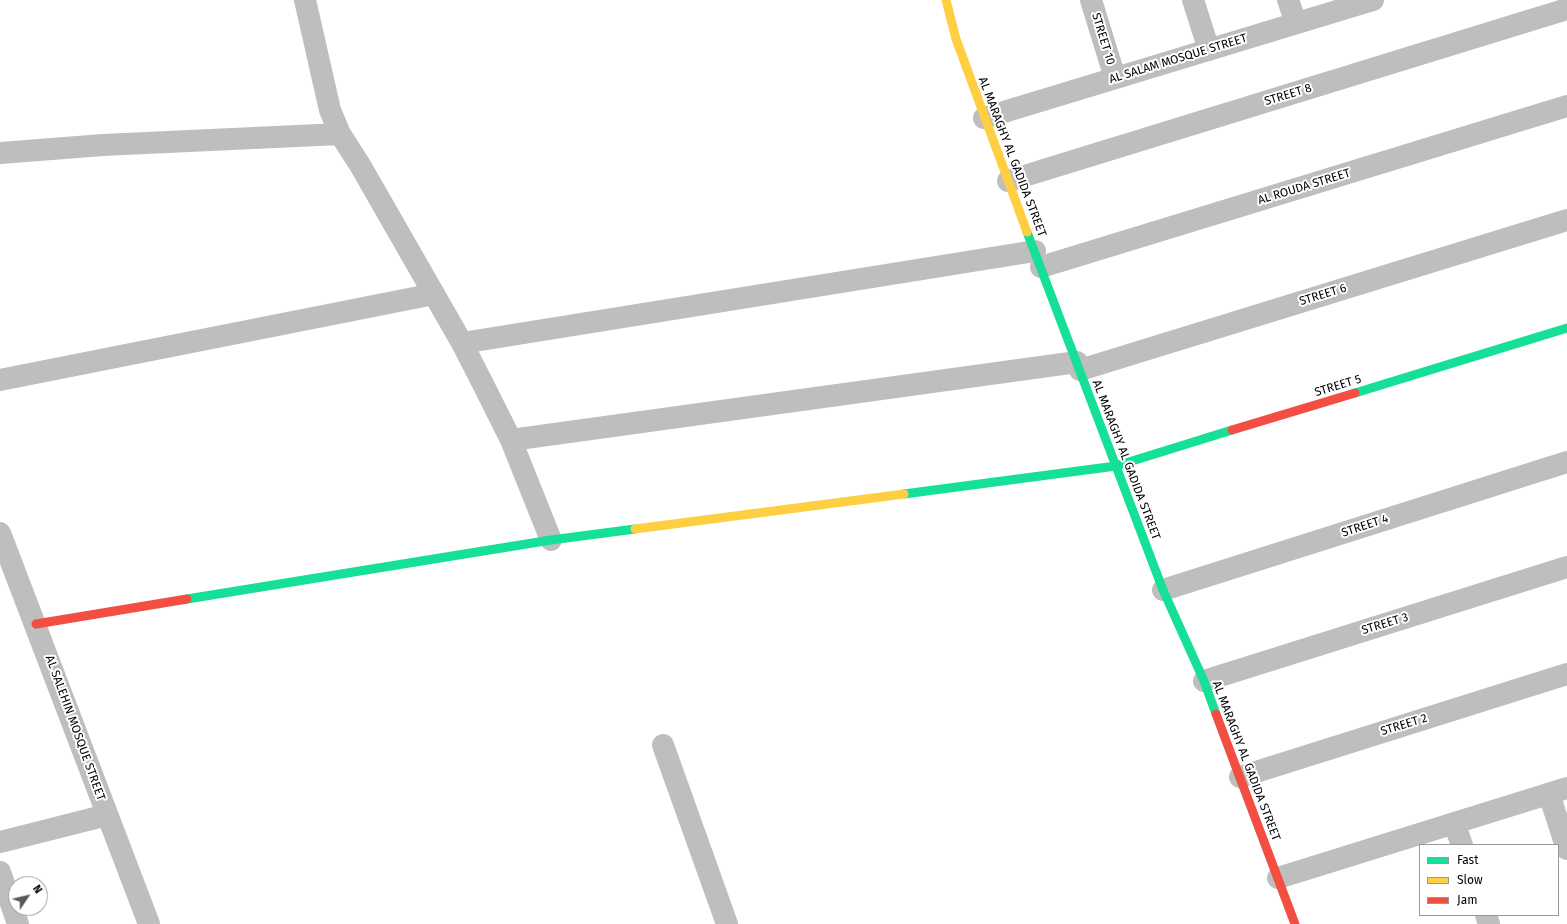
<!DOCTYPE html>
<html>
<head>
<meta charset="utf-8">
<style>
	body { margin:0 }
	#map { position:relative; width:1567px; height:924px; overflow:hidden; background:#fff; font-family:"Fira Sans",sans-serif }
	canvas { display:block }
	.legend { position:absolute; left:1419px; top:844px; width:140px; height:72px; box-sizing:border-box; background:#fff; border:1px solid #999; margin:0; padding:5px 7px; list-style:none; font-size:12px; color:#000 }
	.legend li { display:flex; align-items:center; gap:8px; height:20px }
	.legend b { width:20px; border:1px solid #999 }
	.north { position:absolute; left:8px; top:876px; width:40px; height:40px; box-sizing:border-box; background:#fff; border:1px solid #999; border-radius:50%; rotate:55deg; font-size:11px; font-weight:700; line-height:16px; text-align:center; color:#000 }
	.north::after { content:''; display:block; margin:auto; width:14px; height:18px; background:#595959; clip-path:polygon(50% 0,100% 100%,50% 72%,0 100%) }
</style>
</head>
<body>
<div id="map">
<canvas width="1567" height="924"></canvas>
<ul class="legend">
<li><b style="height:5px;background:#16e098"></b>Fast</li>
<li><b style="height:5px;background:#ffcf43"></b>Slow</li>
<li><b style="height:5px;background:#f24e42"></b>Jam</li>
</ul>
<div class="north">N</div>
</div>
<script>
const ctx = document.querySelector('canvas').getContext('2d');
ctx.lineJoin = 'round';
function shape(rows) {
  const path = new Path2D();
  for (const r of rows) {
    path.moveTo(r[0], r[1]);
    for (let i = 2; i < r.length; i += 2) path.lineTo(r[i], r[i + 1]);
  }
  return path;
}
function strokePath(path, color, width, dash) {
  ctx.strokeStyle = color;
  ctx.lineWidth = width;
  ctx.lineCap = dash ? 'butt' : 'round';
  ctx.setLineDash(dash || []);
  ctx.stroke(path);
}
function drawText(font, color, halo, rows, align = 'center') {
  ctx.font = font + ' "Fira Sans",sans-serif';
  ctx.lineWidth = 4;
  ctx.setLineDash([]);
  ctx.textBaseline = 'middle';
  ctx.strokeStyle = halo;
  ctx.fillStyle = color;
  for (const [text, x, y, turn = 0] of rows) {
    ctx.save();
    ctx.translate(x, y);
    ctx.rotate((+turn || 0) * Math.PI / 180);
    ctx.textAlign = isNaN(turn) ? turn : align;
    if (halo) ctx.strokeText(text, 0, 0);
    ctx.fillText(text, 0, 0);
    ctx.restore();
  }
}
strokePath(shape([
	[305,0,330,110,340,134,360,165,462,343,485,388,511,440,551,540],
	[1091,0,1115,78],
	[1193,0,1209,50],
	[1288,0,1296,23],
	[984,118,1373,0],
	[0,153,103,145,340,134],
	[1008,181,1567,9],
	[1041,267,1567,106],
	[462,343,1035,251],
	[1080,370,1567,220],
	[0,380,434,294],
	[511,440,1077,362],
	[0,533,149,924],
	[1163,590,1567,462],
	[1204,681,1567,567],
	[663,745,727,924],
	[1240,777,1567,674],
	[1549,794,1567,849],
	[1454,823,1462,845],
	[0,842,107,815],
	[0,872,18,924],
	[1278,878,1567,788],
	[1486,915,1489,924]
]), '#bebebe', 22);
strokePath(shape([
	[1027,232,1163,590,1204,681,1216,714],
	[1355,393,1567,328],
	[904,494,1116,466,1232,430],
	[187,599,551,540,635,529]
]), '#16e098', 9);
strokePath(shape([
	[946,0,956,39,1027,232],
	[635,529,904,494]
]), '#ffcf43', 9);
strokePath(shape([
	[1232,430,1355,393],
	[36,624,187,599],
	[1216,714,1295,924]
]), '#f24e42', 9);
drawText('12px', '#000', '#fff', [
	["STREET 10",1103,39,73],
	["AL SALAM MOSQUE STREET",1178,59,-17],
	["STREET 8",1288,95,-17],
	["AL MARAGHY AL GADIDA STREET",1012,157,69],
	["AL ROUDA STREET",1304,187,-17],
	["STREET 6",1323,295,-17],
	["STREET 5",1338,386,-17],
	["AL MARAGHY AL GADIDA STREET",1126,460,69],
	["STREET 4",1365,526,-18],
	["STREET 3",1385,624,-17],
	["STREET 2",1404,725,-17],
	["AL SALEHIN MOSQUE STREET",75,728,70],
	["AL MARAGHY AL GADIDA STREET",1246,761,69]
]);
</script>
</body>
</html>
